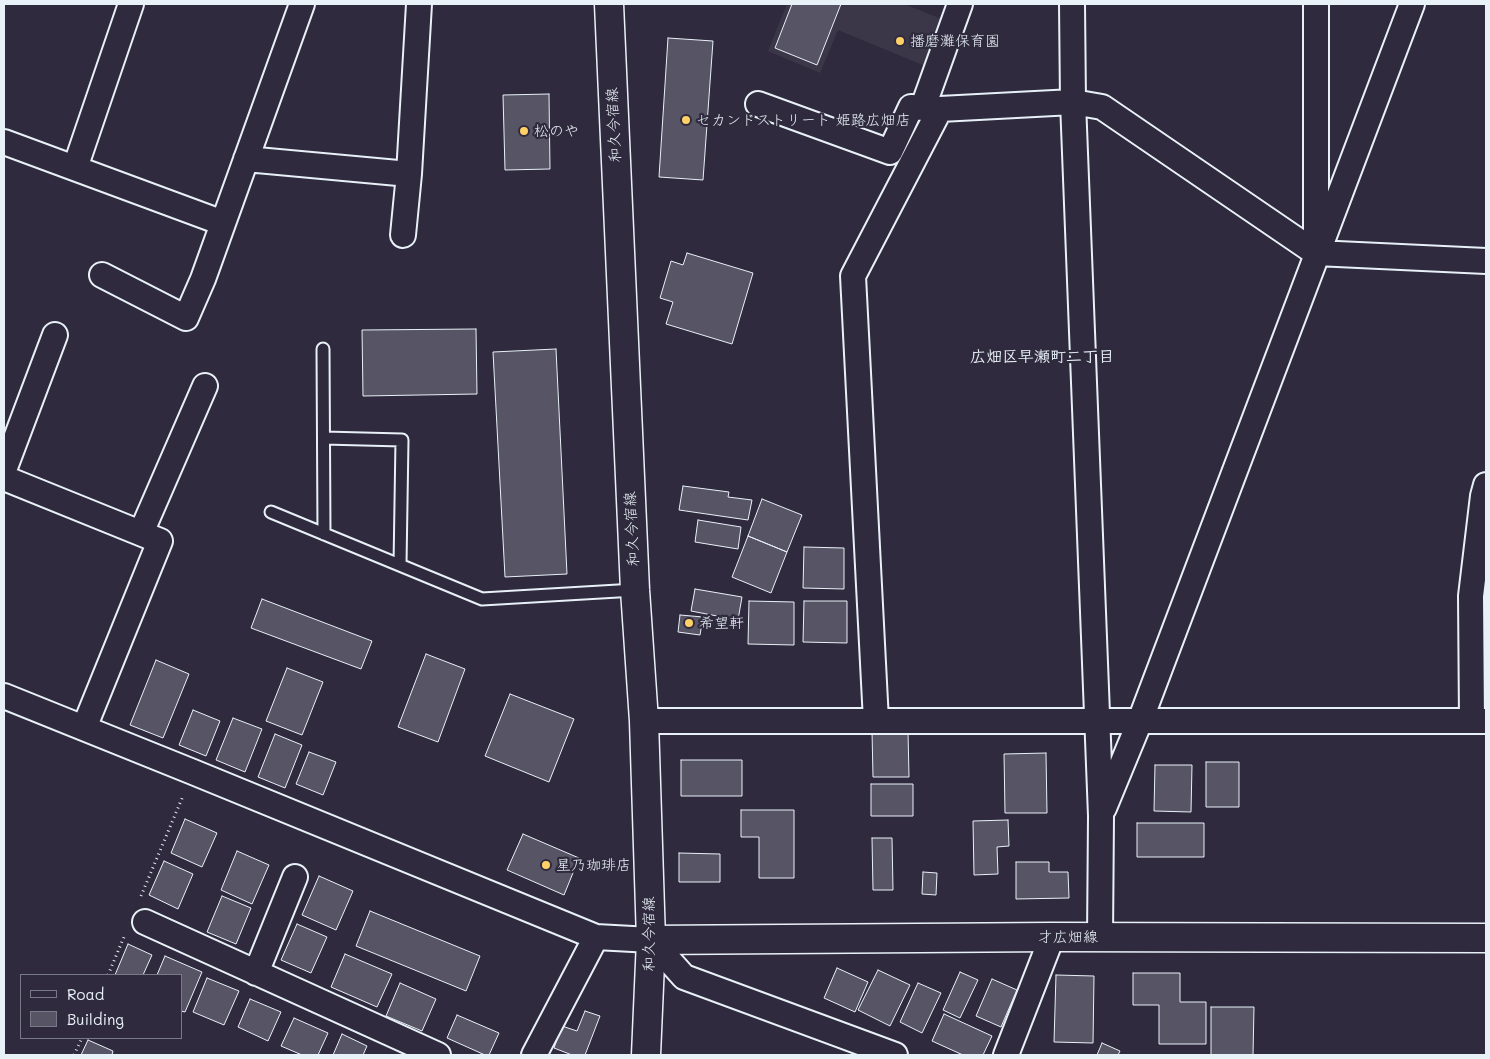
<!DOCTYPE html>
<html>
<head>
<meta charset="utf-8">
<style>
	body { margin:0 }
	#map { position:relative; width:1490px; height:1059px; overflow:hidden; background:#2f2a3d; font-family:Mali,sans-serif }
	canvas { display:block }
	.frame { position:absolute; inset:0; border:5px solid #e8f1f8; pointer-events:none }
	.legend { position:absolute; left:20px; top:974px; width:162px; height:65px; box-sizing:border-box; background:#2f2a3d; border:1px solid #797a88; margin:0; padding:6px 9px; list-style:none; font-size:15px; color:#e8f1f8 }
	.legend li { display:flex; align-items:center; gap:10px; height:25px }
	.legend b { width:25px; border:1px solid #797a88 }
</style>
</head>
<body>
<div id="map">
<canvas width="1490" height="1059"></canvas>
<div class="frame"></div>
<ul class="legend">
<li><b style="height:6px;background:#2f2a3d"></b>Road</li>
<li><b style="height:14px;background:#575565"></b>Building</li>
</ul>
</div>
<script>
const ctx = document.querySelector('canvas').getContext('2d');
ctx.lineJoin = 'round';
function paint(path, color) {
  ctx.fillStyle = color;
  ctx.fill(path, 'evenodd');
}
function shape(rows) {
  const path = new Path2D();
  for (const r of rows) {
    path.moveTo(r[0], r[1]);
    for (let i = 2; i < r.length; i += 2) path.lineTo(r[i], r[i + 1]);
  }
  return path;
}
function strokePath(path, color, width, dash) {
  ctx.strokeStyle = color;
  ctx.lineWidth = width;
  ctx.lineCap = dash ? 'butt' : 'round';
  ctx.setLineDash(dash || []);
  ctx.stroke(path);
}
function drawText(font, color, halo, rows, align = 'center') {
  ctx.font = font + ' Mali,"Klee One",sans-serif';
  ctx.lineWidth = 4.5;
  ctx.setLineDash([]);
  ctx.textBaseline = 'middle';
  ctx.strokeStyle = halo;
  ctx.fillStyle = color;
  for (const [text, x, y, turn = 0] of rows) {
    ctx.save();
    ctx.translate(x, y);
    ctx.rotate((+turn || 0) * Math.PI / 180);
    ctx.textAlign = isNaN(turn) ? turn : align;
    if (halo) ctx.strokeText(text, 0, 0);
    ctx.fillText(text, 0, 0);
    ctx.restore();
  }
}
paint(shape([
	[787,4,904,4,944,20,925,66,838,30,820,73,768,51]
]), '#3b3749');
const building = shape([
	[792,4,841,4,817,65,775,48,792,4],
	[668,38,713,41,703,180,659,177,668,38],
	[549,94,550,169,505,170,503,95,549,94],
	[687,253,753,273,732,344,666,324,673,302,660,298,671,261,683,265,687,253],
	[476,329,477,394,363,396,362,330,476,329],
	[556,349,567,574,505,577,493,352,556,349],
	[683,486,729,492,728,497,752,500,748,520,679,510,683,486],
	[762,499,802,515,787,552,748,536,762,499],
	[698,520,741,527,738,549,695,542,698,520],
	[748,536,787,552,771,593,732,577,748,536],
	[804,547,844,548,844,589,803,588,804,547],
	[695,589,742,597,738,620,691,611,695,589],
	[262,599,372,641,361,669,251,628,262,599],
	[749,601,794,602,794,645,748,644,749,601],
	[804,601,847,601,847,643,803,642,804,601],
	[680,615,703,617,700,635,678,632,680,615],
	[426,654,465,669,438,742,398,727,426,654],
	[156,660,189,674,163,738,130,725,156,660],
	[287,668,323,682,302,735,266,721,287,668],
	[510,694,574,719,549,782,485,756,510,694],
	[193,710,220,721,206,756,179,745,193,710],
	[233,718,262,729,245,772,216,760,233,718],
	[872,731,908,731,909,777,873,777,872,731],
	[275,734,302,745,285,788,258,777,275,734],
	[309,752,336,762,323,795,296,784,309,752],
	[1046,753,1047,813,1005,813,1004,754,1046,753],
	[681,760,742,760,742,796,681,796,681,760],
	[1206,762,1239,762,1239,807,1206,807,1206,762],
	[1155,765,1192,765,1191,812,1154,811,1155,765],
	[871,784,913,784,913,816,871,816,871,784],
	[741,810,794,810,794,878,759,878,759,837,741,837,741,810],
	[185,819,217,833,202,867,171,853,185,819],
	[1008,820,1009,846,997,847,998,874,974,875,973,821,1008,820],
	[1137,823,1204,823,1204,857,1137,857,1137,823],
	[523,834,579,858,564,895,507,870,523,834],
	[872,838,892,838,893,890,873,890,872,838],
	[237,851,269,865,252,904,221,890,237,851],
	[679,853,720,854,720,882,679,882,679,853],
	[164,861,193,874,178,909,149,895,164,861],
	[1016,862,1049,862,1049,872,1068,872,1069,898,1016,899,1016,862],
	[923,872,937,873,936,895,922,894,923,872],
	[319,876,353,891,336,930,302,915,319,876],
	[222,896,251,908,236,944,207,932,222,896],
	[370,911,480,956,466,991,356,946,370,911],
	[297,924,327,937,311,973,281,960,297,924],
	[128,944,152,955,143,975,115,975,128,944],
	[345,954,392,974,377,1007,331,987,345,954],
	[165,956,202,972,185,1012,181,1011,181,975,157,975,165,956],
	[837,968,868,982,855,1012,824,998,837,968],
	[878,970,910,985,890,1026,858,1010,878,970],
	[960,972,978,980,960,1018,943,1010,960,972],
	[1133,973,1180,973,1180,1002,1206,1002,1206,1044,1159,1044,1159,1005,1133,1005,1133,973],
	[1056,975,1094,976,1093,1043,1054,1042,1056,975],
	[207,978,239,991,224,1025,193,1012,207,978],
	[992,979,1017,990,1001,1027,976,1016,992,979],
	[400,983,436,999,422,1031,386,1016,400,983],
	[918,983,941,993,922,1033,900,1022,918,983],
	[250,999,281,1012,268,1041,238,1027,250,999],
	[1211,1007,1254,1007,1253,1055,1211,1055,1211,1007],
	[585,1011,600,1016,585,1055,572,1055,554,1048,562,1026,577,1031,585,1011],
	[944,1014,992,1036,983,1055,963,1055,932,1041,944,1014],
	[457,1015,499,1033,489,1055,485,1055,447,1038,457,1015],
	[294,1018,328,1033,318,1055,302,1055,281,1046,294,1018],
	[342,1034,367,1046,363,1055,333,1055,342,1034],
	[88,1040,113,1051,112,1055,81,1055,88,1040],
	[1102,1043,1120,1051,1118,1055,1097,1055,1102,1043]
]);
paint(building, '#575565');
strokePath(building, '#e8f1f8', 1);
const service = shape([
	[323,349,324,534],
	[324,438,402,440,400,565],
	[271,512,482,599,635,590]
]);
const minor = shape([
	[1072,4,1073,102,1101,816,1100,938],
	[1316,4,1316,238],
	[758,104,890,152,911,107,940,109],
	[923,107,960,4],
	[4,142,223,223],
	[246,159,409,174],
	[75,168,131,4],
	[403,235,409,174,419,4],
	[102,275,186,318,203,279,302,4],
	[4,470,55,335],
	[4,478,160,541,84,728],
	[141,533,205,386],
	[4,696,193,772,596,937,651,940,684,977,895,1055],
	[644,721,1486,721],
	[876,721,853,276,940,109,1073,102,1102,107,1316,253,1486,261],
	[1472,721,1471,596,1483,496,1486,485],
	[1104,808,1140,721,1412,4],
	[145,922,438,1055],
	[256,973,295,877],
	[534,1055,596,937],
	[1006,1055,1052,937]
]);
const secondary = shape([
	[609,4,635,590,644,721,651,940,646,1055],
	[651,940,1052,937,1486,938]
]);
strokePath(service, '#e8f1f8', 15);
strokePath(minor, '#e8f1f8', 28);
strokePath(secondary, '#e8f1f8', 31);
strokePath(shape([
	[141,896,183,796],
	[108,975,124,937],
	[74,1055,82,1038]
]), '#e8f1f8', 3, [1, 4]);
strokePath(service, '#2f2a3d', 11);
strokePath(minor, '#2f2a3d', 24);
strokePath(secondary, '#2f2a3d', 28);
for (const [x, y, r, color] of [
	[900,41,5,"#ffd166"],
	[686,120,5,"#ffd166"],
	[524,131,5,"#ffd166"],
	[689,623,5,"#ffd166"],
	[546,865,5,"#ffd166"]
]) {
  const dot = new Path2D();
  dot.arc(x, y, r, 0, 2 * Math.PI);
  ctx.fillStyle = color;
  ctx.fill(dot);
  strokePath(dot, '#2f2a3d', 2);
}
drawText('15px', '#e8f1f8', '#2f2a3d', [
	["播磨灘保育園",910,41],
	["セカンドストリート 姫路広畑店",696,120],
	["松のや",534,131],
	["希望軒",699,623],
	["星乃珈琲店",556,865]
], 'left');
drawText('15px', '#e8f1f8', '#2f2a3d', [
	["和久今宿線",614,125,-93],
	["和久今宿線",632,529,-93],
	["和久今宿線",649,934,-90],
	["才広畑線",1068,937]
]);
drawText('bold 16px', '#e8f1f8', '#2f2a3d', [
	["広畑区早瀬町二丁目",1042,357]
]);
</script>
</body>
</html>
